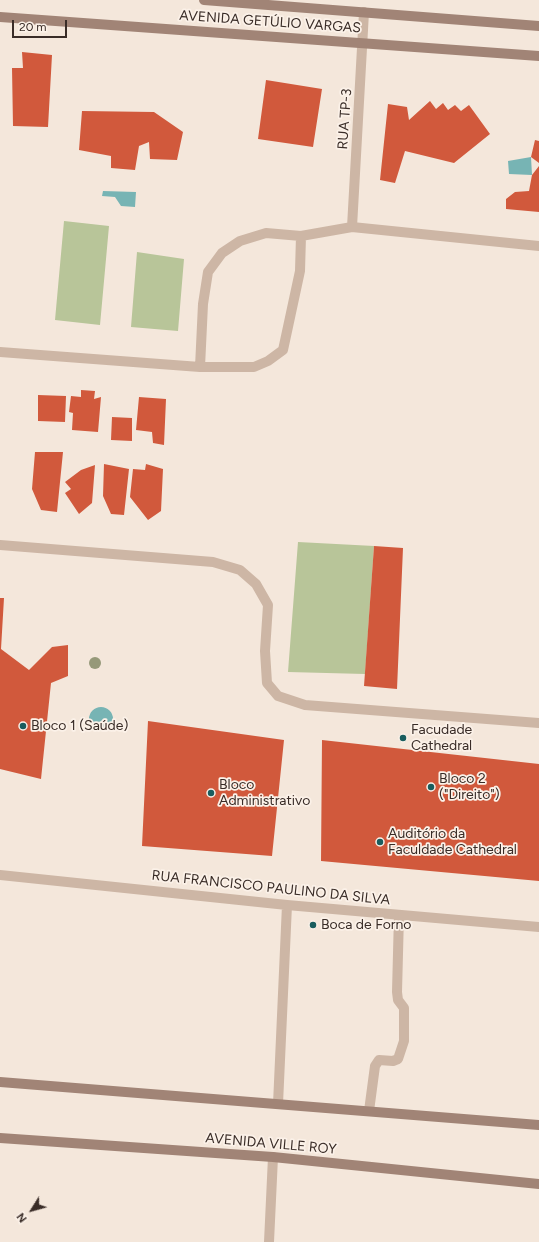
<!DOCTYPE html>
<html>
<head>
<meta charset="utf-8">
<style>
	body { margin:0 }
	#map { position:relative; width:539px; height:1242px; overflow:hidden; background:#f4e7db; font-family:Figtree,sans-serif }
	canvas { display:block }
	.north { position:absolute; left:12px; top:1190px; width:40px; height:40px; -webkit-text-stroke:3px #fbf1e8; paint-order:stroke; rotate:233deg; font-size:11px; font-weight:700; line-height:16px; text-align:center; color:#392c27 }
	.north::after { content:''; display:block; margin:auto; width:14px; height:18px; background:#392c27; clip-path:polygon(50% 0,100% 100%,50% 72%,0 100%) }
	.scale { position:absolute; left:12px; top:20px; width:55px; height:18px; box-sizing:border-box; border:2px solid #392c27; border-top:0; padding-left:5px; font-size:12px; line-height:14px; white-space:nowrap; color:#392c27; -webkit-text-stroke:3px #fbf1e8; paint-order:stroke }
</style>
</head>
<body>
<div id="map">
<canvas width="539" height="1242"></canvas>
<div class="north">N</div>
<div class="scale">20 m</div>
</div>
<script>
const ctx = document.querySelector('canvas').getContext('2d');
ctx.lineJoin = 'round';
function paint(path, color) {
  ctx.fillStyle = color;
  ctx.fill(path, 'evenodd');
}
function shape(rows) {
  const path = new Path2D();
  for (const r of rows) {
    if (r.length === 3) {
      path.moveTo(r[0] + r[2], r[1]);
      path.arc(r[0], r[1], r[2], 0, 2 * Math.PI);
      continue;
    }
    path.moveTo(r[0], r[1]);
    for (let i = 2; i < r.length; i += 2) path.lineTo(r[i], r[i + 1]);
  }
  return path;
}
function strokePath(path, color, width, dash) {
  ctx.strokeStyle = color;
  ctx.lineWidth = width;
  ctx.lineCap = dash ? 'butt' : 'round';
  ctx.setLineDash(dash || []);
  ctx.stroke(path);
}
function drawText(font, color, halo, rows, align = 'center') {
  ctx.font = font + ' Figtree,sans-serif';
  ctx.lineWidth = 3.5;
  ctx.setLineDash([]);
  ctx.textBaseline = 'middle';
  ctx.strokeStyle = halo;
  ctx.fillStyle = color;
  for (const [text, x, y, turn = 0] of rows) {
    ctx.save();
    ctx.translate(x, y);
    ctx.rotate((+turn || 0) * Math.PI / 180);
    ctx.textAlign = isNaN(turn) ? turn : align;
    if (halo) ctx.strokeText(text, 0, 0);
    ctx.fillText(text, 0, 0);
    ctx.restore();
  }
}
paint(shape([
	[64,221,109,226,100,325,55,320],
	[137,252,184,259,178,331,131,327],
	[298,542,374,546,365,674,288,672]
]), '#b8c599');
paint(shape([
	[531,157,532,175,509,174,508,161],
	[103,191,136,192,135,207,121,206,115,197,102,196],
	[101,719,12]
]), '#77b4b4');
paint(shape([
	[22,52,52,55,48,127,13,126,12,68,23,68],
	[266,80,322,89,313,147,258,139],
	[430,101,436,109,443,103,448,110,455,105,461,111,469,105,490,134,454,163,405,151,395,183,380,180,388,104,407,107,409,120],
	[82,111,154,112,183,132,177,160,150,159,149,142,139,146,135,170,111,168,111,156,79,150],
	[535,140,539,141,539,163,531,157],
	[539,166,539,212,506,209,506,199,515,192,529,191,532,175],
	[81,390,95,391,94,399,101,397,98,432,72,430,73,413,69,412,71,396,81,397],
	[38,395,66,396,65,422,38,421],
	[139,397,166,399,164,445,153,443,152,432,136,430],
	[112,417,132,418,132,441,111,440],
	[35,452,63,452,57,512,41,510,32,489],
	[104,464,129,469,124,515,111,514,103,496],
	[146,464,163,469,161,511,148,520,130,497,133,469,145,470],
	[95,465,92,503,79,514,65,493,71,489,65,482,81,470],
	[374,546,403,548,397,689,364,686],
	[0,598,4,598,1,649,29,670,52,647,68,645,68,676,51,683,41,779,0,769],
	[148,721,284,740,272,856,142,846],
	[322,740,539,764,539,881,321,861]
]), '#d1593c');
strokePath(shape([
	[369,1111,375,1066,379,1060,393,1061,398,1059,404,1041,404,1008,398,1000,397,992,399,915]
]), '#cdb6a5', 10);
strokePath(shape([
	[352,227,364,12],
	[0,352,200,367,254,367,268,361,283,350,300,271,301,236],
	[200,367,203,304,208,272,222,253,240,241,266,233,301,236,352,227,539,246],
	[0,545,213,562,240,570,256,584,268,605,265,651,267,683,278,696,305,705,539,723],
	[0,875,287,905,539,927],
	[278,1104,287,905],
	[269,1242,273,1157]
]), '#cdb6a5', 10);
strokePath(shape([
	[204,0,539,26],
	[0,17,539,56],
	[0,1082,539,1125],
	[0,1138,273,1157,539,1184]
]), '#a18476', 10);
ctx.fillStyle = '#969979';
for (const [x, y] of [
	[95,663]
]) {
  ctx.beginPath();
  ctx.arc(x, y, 6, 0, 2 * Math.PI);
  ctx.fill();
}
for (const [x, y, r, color] of [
	[23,726,4,"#195d5e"],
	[403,738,4,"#195d5e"],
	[431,787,4,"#195d5e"],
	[211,793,4,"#195d5e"],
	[380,842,4,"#195d5e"],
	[313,925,4,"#195d5e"]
]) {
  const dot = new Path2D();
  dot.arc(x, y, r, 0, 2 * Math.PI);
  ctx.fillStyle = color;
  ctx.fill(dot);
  strokePath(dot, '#fbf1e8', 1.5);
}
drawText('14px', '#392c27', '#fbf1e8', [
	["AVENIDA GETÚLIO VARGAS",270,22,4],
	["RUA TP-3",345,119,-86],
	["RUA FRANCISCO PAULINO DA SILVA",271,888,6],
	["AVENIDA VILLE ROY",271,1144,5]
]);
drawText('14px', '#392c27', '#fbf1e8', [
	["Bloco 1 (Saúde)",31,726],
	["Facudade",411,730],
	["Cathedral",411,746],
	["Bloco 2",439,779],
	["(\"Direito\")",439,795],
	["Bloco",219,785],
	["Administrativo",219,801],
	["Auditório da",388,834],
	["Faculdade Cathedral",388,850],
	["Boca de Forno",321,925]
], 'left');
</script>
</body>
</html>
